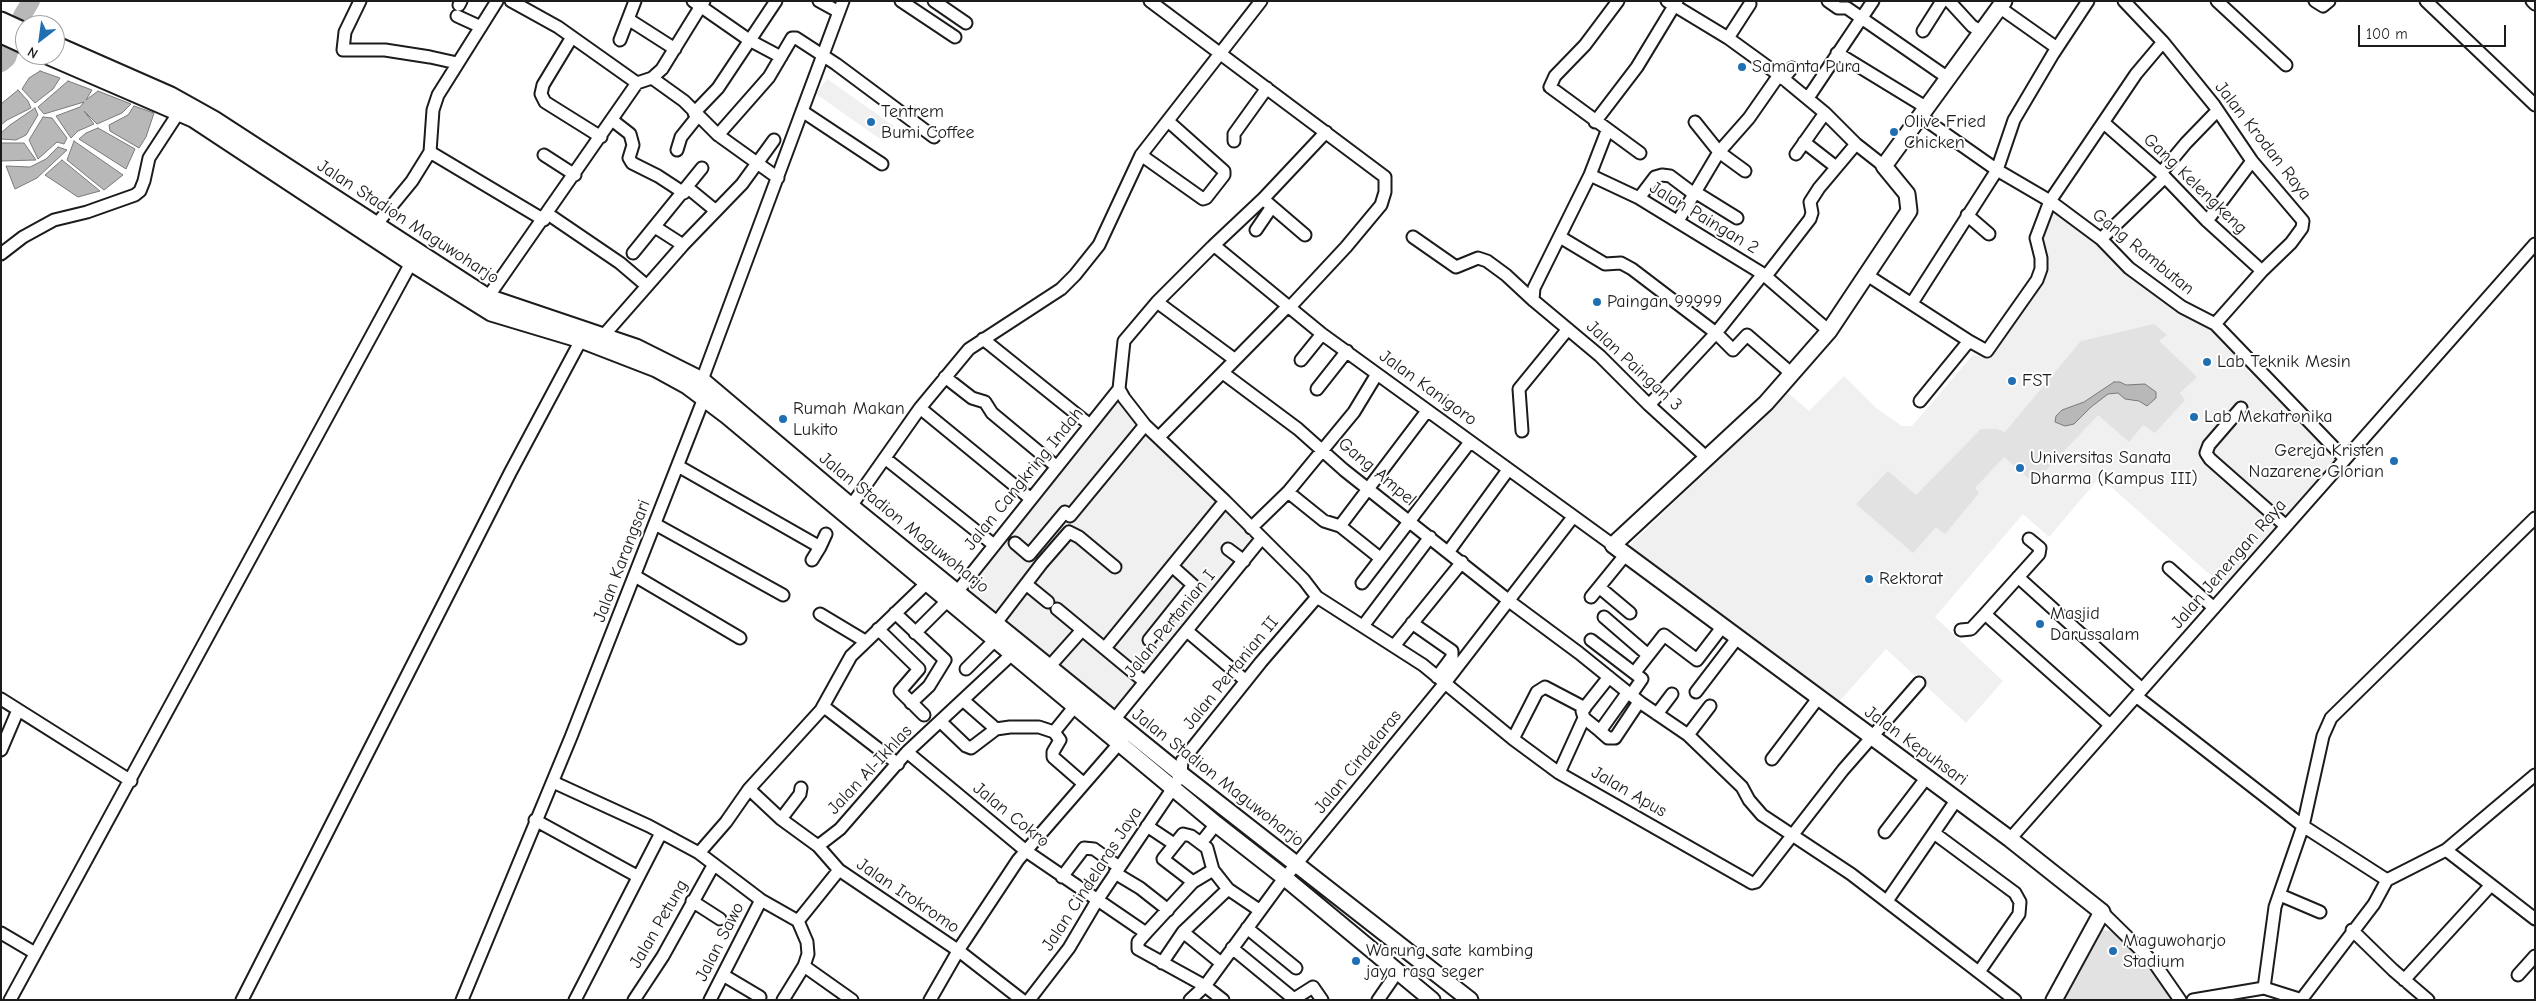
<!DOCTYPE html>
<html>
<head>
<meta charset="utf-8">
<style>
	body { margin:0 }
	#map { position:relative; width:2536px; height:1001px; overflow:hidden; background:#fff; font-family:"Comic Neue",sans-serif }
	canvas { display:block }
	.frame { position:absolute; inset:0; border:2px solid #1c1c1c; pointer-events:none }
	.north { position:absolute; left:15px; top:15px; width:50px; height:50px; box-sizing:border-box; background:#fff; border:1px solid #a4a4a4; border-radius:50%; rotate:210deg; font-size:14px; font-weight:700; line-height:20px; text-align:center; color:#1c1c1c }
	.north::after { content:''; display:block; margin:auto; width:18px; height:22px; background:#1f6fb2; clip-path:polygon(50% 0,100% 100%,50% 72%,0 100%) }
	.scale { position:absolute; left:2358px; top:25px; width:148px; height:22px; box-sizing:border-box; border:2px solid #1c1c1c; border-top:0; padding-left:6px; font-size:15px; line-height:18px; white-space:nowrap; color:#1c1c1c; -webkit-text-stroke:4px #fff; paint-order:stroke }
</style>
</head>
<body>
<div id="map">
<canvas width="2536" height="1001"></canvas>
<div class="frame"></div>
<div class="north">N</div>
<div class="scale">100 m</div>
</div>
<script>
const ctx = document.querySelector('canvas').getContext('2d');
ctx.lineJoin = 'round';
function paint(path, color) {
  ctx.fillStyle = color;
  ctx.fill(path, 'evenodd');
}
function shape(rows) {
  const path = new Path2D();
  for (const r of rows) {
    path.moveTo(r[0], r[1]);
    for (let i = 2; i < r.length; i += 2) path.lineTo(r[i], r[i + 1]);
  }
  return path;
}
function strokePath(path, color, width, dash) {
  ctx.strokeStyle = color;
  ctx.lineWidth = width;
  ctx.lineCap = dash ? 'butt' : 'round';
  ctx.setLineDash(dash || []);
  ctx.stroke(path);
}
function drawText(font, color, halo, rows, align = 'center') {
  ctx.font = font + ' "Comic Neue",sans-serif';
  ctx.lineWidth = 4;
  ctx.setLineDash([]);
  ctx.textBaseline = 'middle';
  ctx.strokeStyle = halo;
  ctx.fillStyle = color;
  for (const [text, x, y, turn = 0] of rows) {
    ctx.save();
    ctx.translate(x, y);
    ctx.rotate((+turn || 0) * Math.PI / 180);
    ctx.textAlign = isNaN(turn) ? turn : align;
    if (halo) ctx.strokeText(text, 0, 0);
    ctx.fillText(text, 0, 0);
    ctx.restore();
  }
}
paint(shape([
	[827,79,894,126,883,141,816,94],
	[2051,207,2212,329,2339,459,2225,588,2100,477,2049,537,2023,514,1935,617,2003,681,1966,723,1886,649,1837,704,1629,546,1788,393,1809,411,1844,376,1876,408,1902,426,1912,426,1973,355,1987,357,2044,272,2039,241],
	[1119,389,1261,539,1114,720,957,592]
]), '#f0f0f0');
paint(shape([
	[2154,324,2167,335,2159,341,2197,377,2180,393,2185,400,2155,433,2143,425,2129,442,2098,415,2034,483,2004,457,1975,488,1979,493,1945,534,1936,527,1913,553,1856,504,1888,471,1916,495,1981,429,1997,429,2005,432,2081,341],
	[2103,930,2111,931,2158,971,2170,1000,2065,1000]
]), '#e2e2e2');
const water = shape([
	[40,71,60,78,53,89,35,103,22,89,29,78,40,71],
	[68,81,92,90,86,100,98,91,131,104,122,113,97,124,84,111,94,124,78,131,71,138,56,116,80,107,84,102,44,114,38,107,68,81],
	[18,90,28,101,31,108,7,120,1,125,1,104,18,90],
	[134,106,154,113,146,137,139,148,110,131,109,125,128,115,134,106],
	[35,108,38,115,26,135,16,140,1,139,1,133,10,125,35,108],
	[43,117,52,118,67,138,64,144,57,142,38,159,29,140,43,117],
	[98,128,135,149,126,169,79,139,86,133,98,128],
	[74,141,123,175,104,190,67,160,74,141],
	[1,143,24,143,36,160,1,161,1,143],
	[58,147,67,150,37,178,15,189,6,166,30,167,46,159,58,147],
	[62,160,100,191,78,197,45,175,62,160],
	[2114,382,2120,382,2126,385,2145,384,2156,392,2156,398,2147,406,2139,401,2125,399,2118,393,2108,394,2091,407,2074,424,2065,426,2055,422,2056,416,2062,410,2084,402,2114,382]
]);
paint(water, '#b8b8b8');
strokePath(water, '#7a7a7a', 1);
strokePath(shape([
	[1,63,7,58,22,16,31,1]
]), '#b8b8b8', 18);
const street = shape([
	[360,1,345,32,343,50,385,50,430,57,457,63],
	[511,1,558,27,637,83],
	[693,1,749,40,781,57],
	[819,1,839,12],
	[901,1,955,37],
	[934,1,966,23],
	[1150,1,1385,177,1385,192,1381,205,1346,247,1290,307],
	[1618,1,1585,45,1555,76,1550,87,1640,153],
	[1667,1,1728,38,1779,75,1825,113,1856,144,1884,166],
	[1828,1,1838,8,1847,8,1948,78],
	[1949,1,1972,26,1982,32],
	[2124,1,2163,42,2214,105,2252,161,2303,221,2302,228,2291,243,2262,271,2215,324],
	[2217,1,2286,65],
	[2315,1,2323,6,2329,1],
	[2426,1,2535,105],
	[2532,1,2535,4],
	[459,5,461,1],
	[1999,7,2057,48],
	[457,16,481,27],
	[628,19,675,49],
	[1923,31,1942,1],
	[572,37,543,85,541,94,545,102,601,137],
	[1728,38,1750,4],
	[620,40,635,1],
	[1837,53,1927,108],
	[652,78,684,101,718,135,778,178],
	[1783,79,1792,68],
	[1808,98,1873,1],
	[802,111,882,164],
	[694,113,718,88,776,1],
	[1920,116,1997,170,2050,201,2101,239,2129,268,2182,307,2215,324,2345,459],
	[612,120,630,134,633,145,629,158,632,163,658,176,684,193],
	[1595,122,1637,67,1677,1],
	[1695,122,1719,152,1745,171],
	[2104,123,2161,173,2207,221,2262,271],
	[1607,131,1590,175,1639,198,1763,274,1829,331],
	[718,135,769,77,792,38,796,38,836,64,934,137],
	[1234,141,1234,134,1267,88],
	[1804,142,1836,167],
	[677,150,681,137,697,117],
	[430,152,544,220],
	[1796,154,1825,113],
	[544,155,575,175],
	[1141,155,1203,199,1206,198,1224,175,1224,171,1168,121],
	[2161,173,2186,143,2217,111],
	[1590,175,1534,288,1533,300,1600,356,1649,405,1706,457],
	[688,188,716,211],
	[1695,192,1737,218],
	[1639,198,1655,177,1662,175,1670,176,1694,194],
	[548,214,620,263,647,286],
	[1967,215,1989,234],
	[1678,221,1719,152,1749,118,1779,75],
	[2207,221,2252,161],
	[655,227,683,245],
	[1256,230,1271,208],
	[371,231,412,181,430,152,433,110,438,95,497,1],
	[1305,235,1263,199,1326,132],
	[1413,237,1456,267,1478,258,1487,261,1506,275,1534,301],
	[1560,237,1605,264,1621,263,1632,269,1716,333,1733,350,1747,335,1792,374],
	[2101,239,2165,177],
	[1213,246,1265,197],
	[633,253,702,168],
	[1,254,23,237,54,220,87,212,135,195,140,191,144,181,149,158,179,112],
	[1867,275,1969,341],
	[1766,276,1810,219,1812,213,1810,202,1819,188,1856,144],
	[488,297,637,83,652,78,662,69,704,1],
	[1157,302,1234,359],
	[1912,303,1997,170,2014,120,2053,54,2088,1],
	[604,335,683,245,742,184,774,140],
	[983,339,1090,425],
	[1301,360,1322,334],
	[1223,373,1298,429,1344,470,1513,604,1579,653,1641,703,1688,735,1742,787,1749,800,1762,815,1851,874,2015,1000],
	[945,377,972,398,985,402,992,413,1057,467],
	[702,380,843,1],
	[1317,389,1347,351],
	[1920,401,1969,341,1987,351,2037,280,2041,269,2041,258,2036,238,2050,201,2136,74,2163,42],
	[1649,405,1716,333,1763,274],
	[920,408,1031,499],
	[2241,408,2209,445,2206,453,2210,459,2286,526],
	[1522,431,1519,389,1568,329],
	[1159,437,1288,306],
	[886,459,994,545],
	[678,466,820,547,812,560],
	[1288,492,1324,521,1340,526,1380,558],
	[851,506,920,408,969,349,1061,289,1075,275,1099,245,1141,155,1261,1],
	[2535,518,2331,718,2323,736,2303,826,2387,880,2446,850,2535,775],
	[655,524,783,595],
	[1340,526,1427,411],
	[1251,528,1288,492,1354,412,1377,374],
	[2029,539,2040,548,2039,554,1985,614,2110,725],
	[1015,543,1029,555,1065,512,1070,516,1145,425],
	[1613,545,1322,334,1216,247,1212,247,1157,302,1124,341,1119,389,1124,398,1145,425,1225,501,1304,580,1317,597,1423,665,1513,739,1559,773,1752,883,1756,882,1843,770,1919,683],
	[820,547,826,534],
	[1228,549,1244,561],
	[1449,551,1508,470],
	[2169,568,2214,608],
	[635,576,740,638],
	[2018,577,2142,689],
	[1362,583,1470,442],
	[1026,584,1048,602],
	[1599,587,1630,613],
	[957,592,1119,389],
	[1591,597,1626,554],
	[1057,609,1145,682],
	[895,613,945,660,929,686,911,703],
	[820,614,865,641],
	[1604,617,1648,655],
	[996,623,1042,563,1069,532,1079,537,1115,567],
	[1412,623,1452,651,1452,657,1437,677],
	[1363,626,1430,537],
	[878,629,919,669,900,691,924,715],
	[1961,630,1971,629,1985,614],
	[1187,631,1246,681],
	[915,633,947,601],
	[1149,640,1193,585,1173,567],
	[1591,640,1642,679,1631,695],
	[1394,646,1462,562],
	[1105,648,1225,501],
	[1049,667,1082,630],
	[966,669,995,640],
	[1635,672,1664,635,1697,660,1723,626],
	[1696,692,1738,637],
	[2136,696,2303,826,2275,907,2264,988,2193,1000],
	[1,699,131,781],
	[964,701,996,729],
	[823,706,898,764],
	[1657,714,1672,694],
	[1584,718,1600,731,1628,692],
	[941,722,966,746,971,748,996,729,1010,727,1039,727,1054,732,1075,706],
	[1109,726,1261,539],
	[1600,731,1608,738,1615,738,1639,702],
	[1054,732,1060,740,1053,752,1053,757,1084,784],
	[1688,735,1710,706],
	[1513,739,1537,692,1545,687,1585,708],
	[1,750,18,710],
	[907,752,1026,851,1146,933,1138,942,1138,949,1205,986,1223,1000],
	[1772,759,1819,697],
	[1559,773,1584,718,1582,711,1609,677],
	[553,782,649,826,699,853,761,900,798,921,807,942,808,954,804,966,852,1000],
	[749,789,781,819,818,846,839,870,959,951,1022,1000],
	[781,819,800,794,801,788],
	[535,820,637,876],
	[1147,826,1174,844],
	[1885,832,1927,777],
	[1934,833,2015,893,2020,902,2019,914,1979,972],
	[2010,839,2535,244],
	[1201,843,1216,824],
	[818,846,840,829,907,752,1012,654],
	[2446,850,2535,919],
	[699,853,726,822,749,789,821,710,851,656,932,578],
	[1115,873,1140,888,1168,910],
	[1062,877,1084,848,1094,849,1119,867],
	[1193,882,1163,859,1183,834,1191,836,1207,848,1213,870,1228,889,1259,910],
	[2280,895,2320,912],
	[692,901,720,919],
	[1887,901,1957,799],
	[2102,912,2155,964,2180,1000],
	[798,921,839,870],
	[1247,928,1296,968],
	[2352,930,2393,970,2428,1000],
	[1183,932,1228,889],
	[1,933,35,953],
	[1146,933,1193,882,1213,870],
	[1232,948,1294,999,1313,987,1322,1000],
	[1162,963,1183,932,1221,963],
	[723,975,760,997],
	[2518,975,2535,956],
	[2404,980,2491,885],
	[2264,988,2302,1000],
	[10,1000,411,263],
	[242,1000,510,473,581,340],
	[462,1000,571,737,704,398],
	[575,1000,661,833],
	[634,1000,663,956,714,864],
	[710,1000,761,900],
	[783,1000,804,966],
	[930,1000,961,946,1018,860,1123,739],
	[1029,1000,1069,948,1098,899,1173,788,1181,774,1182,761,1261,662,1317,597],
	[1190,1000,1205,986,1279,885,1445,683,1573,517],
	[1378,1000,1398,971],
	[2301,1000,2374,904,2387,880]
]);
const secondary = shape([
	[2004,1,1884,166,1907,194,1909,211,1829,331,1766,403,1613,545,2010,839,2102,912,2054,1000],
	[1,20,25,31],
	[1,35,25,46],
	[55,44,171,95,214,119,488,297,636,347,702,380,857,511,1181,774,1470,1000],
	[45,55,193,119,411,263,491,313,581,340,656,369,687,386,727,416,1216,824,1285,878,1432,1000]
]);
strokePath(street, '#1c1c1c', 15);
strokePath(secondary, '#1c1c1c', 19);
strokePath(street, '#fff', 11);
strokePath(secondary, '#fff', 15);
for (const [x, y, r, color] of [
	[1742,67,5,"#1f6fb2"],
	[871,122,5,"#1f6fb2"],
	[1894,132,5,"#1f6fb2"],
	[1597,302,5,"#1f6fb2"],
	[2207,362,5,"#1f6fb2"],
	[2012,381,5,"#1f6fb2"],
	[2194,417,5,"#1f6fb2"],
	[783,419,5,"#1f6fb2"],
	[2394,461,5,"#1f6fb2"],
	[2020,468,5,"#1f6fb2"],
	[1869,579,5,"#1f6fb2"],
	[2040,624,5,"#1f6fb2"],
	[2113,951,5,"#1f6fb2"],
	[1356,961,5,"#1f6fb2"]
]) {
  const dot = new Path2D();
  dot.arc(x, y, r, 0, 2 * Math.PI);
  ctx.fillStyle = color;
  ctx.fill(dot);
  strokePath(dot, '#fff', 2);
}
drawText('18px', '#1c1c1c', '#fff', [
	["Samanta Pura",1752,67],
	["Tentrem",881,112],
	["Bumi Coffee",881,133],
	["Olive Fried",1904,122],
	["Chicken",1904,143],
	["Paingan 99999",1607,302],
	["Lab Teknik Mesin",2217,362],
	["FST",2022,381],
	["Rumah Makan",793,409],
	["Lukito",793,430],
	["Lab Mekatronika",2204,417],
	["Gereja Kristen",2384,451,"right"],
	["Nazarene Glorian",2384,472,"right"],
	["Universitas Sanata",2030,458],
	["Dharma (Kampus III)",2030,479],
	["Rektorat",1879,579],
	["Masjid",2050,614],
	["Darussalam",2050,635],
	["Maguwoharjo",2123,941],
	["Stadium",2123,962],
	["Warung sate kambing",1366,951],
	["jaya rasa seger",1366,972]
], 'left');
drawText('18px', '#1c1c1c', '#fff', [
	["Jalan Krodan Raya",2263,141,52],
	["Gang Kelengkeng",2195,184,44],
	["Jalan Paingan 2",1704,218,31],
	["Jalan Stadion Maguwoharjo",408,222,33],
	["Gang Rambutan",2143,252,39],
	["Jalan Paingan 3",1634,366,43],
	["Jalan Kanigoro",1428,388,36],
	["Gang Ampel",1377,472,40],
	["Jalan Cangkring Indah",1024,479,-51],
	["Jalan Stadion Maguwoharjo",904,523,39],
	["Jalan Karangsari",622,561,-69],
	["Jalan Jenengan Raya",2229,564,-49],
	["Jalan Pertanian I",1170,624,-51],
	["Jalan Pertanian II",1231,673,-51],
	["Jalan Kepuhsari",1916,746,36],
	["Jalan Cindelaras",1358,762,-51],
	["Jalan Al-Ikhlas",870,770,-47],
	["Jalan Stadion Maguwoharjo",1218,778,38],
	["Jalan Apus",1629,792,30],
	["Jalan Cokro",1011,815,39],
	["Jalan Cindelaras Jaya",1092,879,-57],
	["Jalan Irokromo",908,896,34],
	["Jalan Petung",659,924,-60],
	["Jalan Sawo",720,942,-63]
]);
</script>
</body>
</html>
